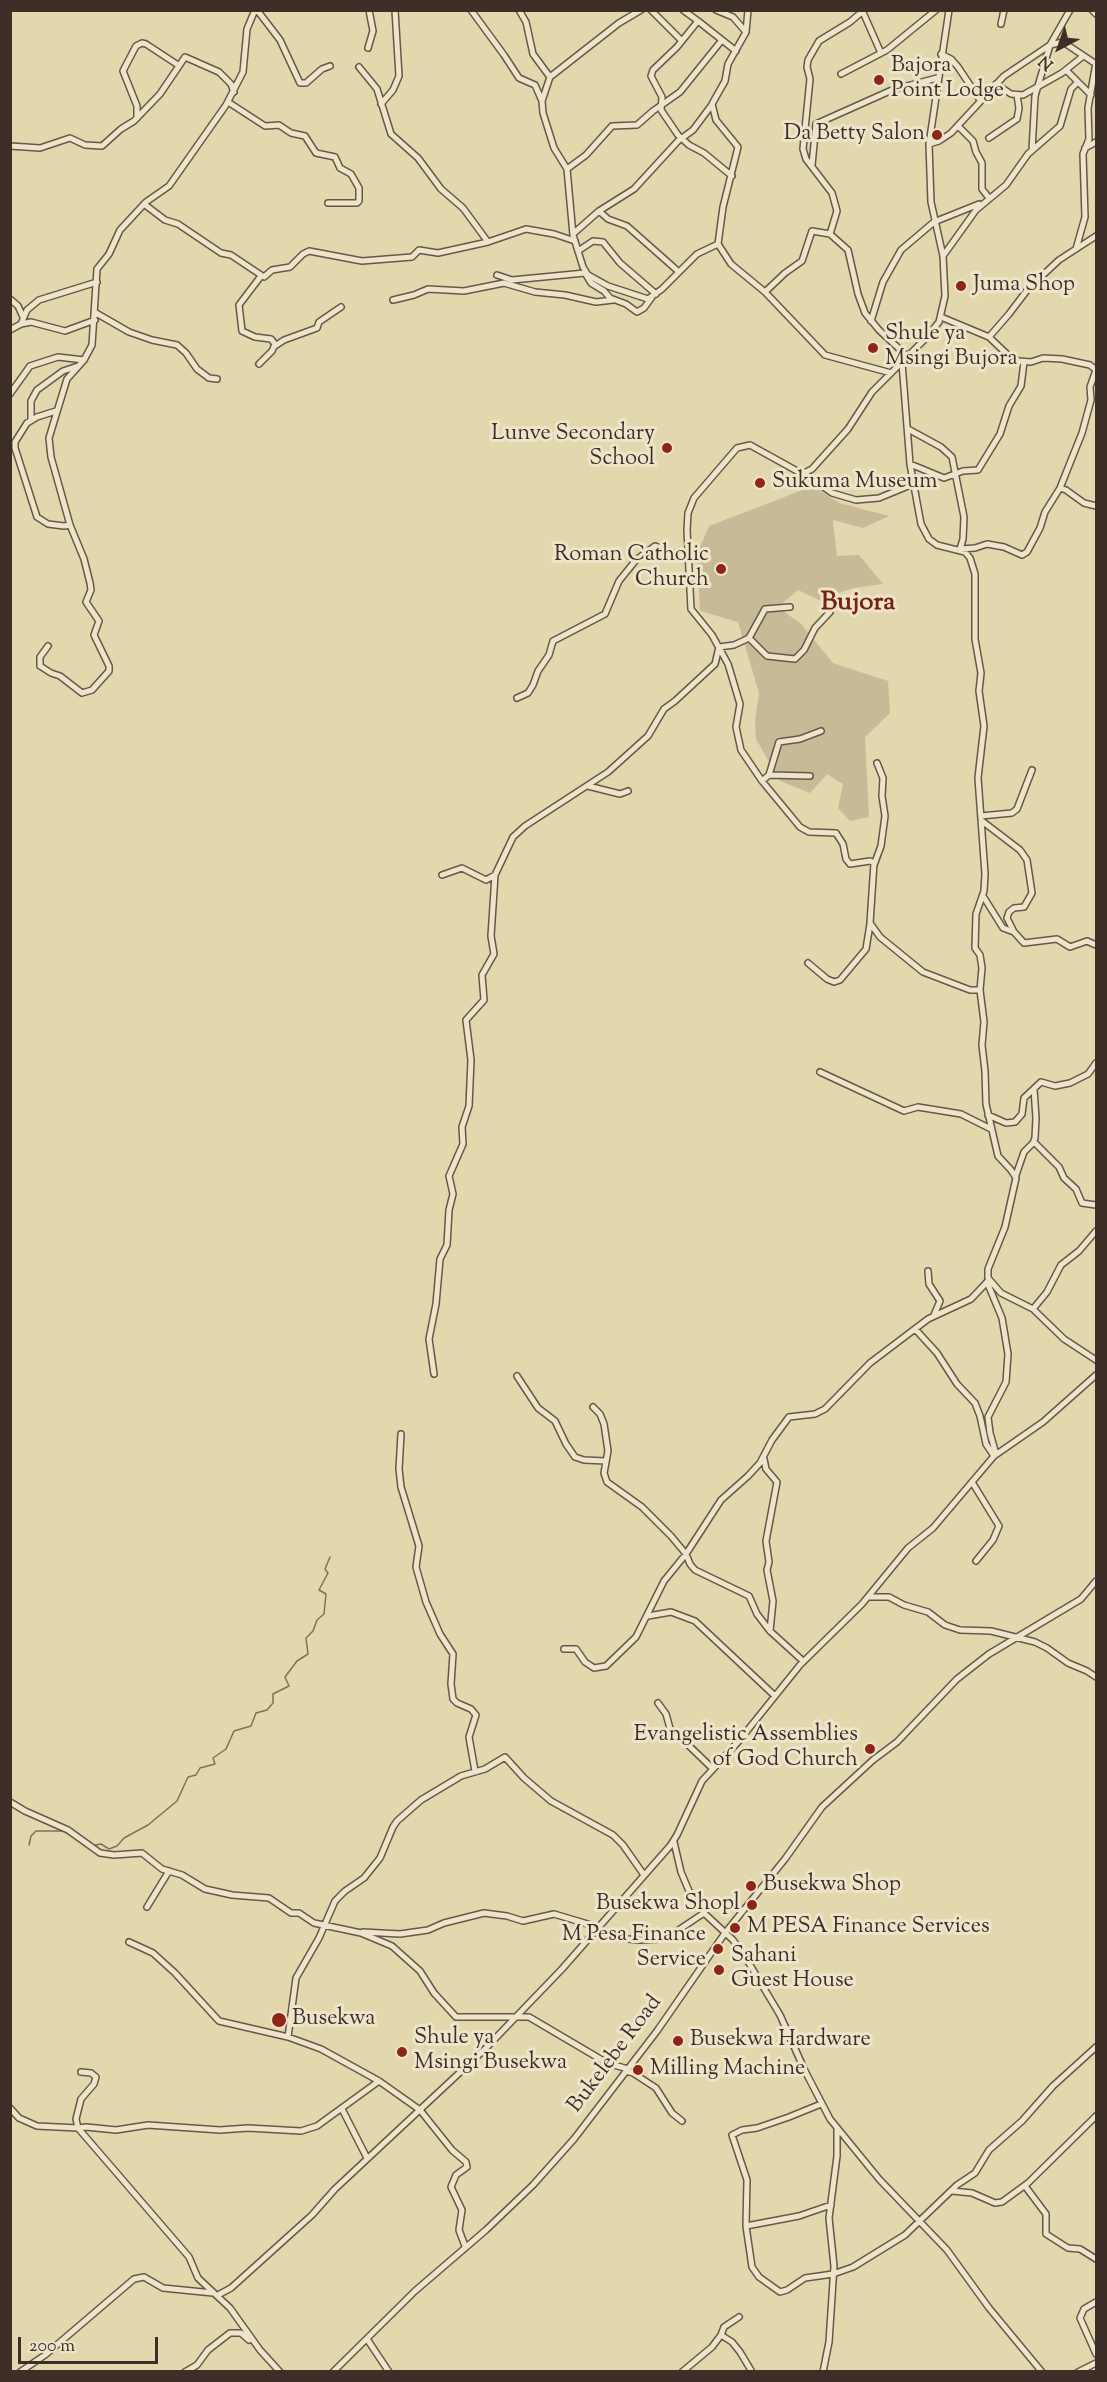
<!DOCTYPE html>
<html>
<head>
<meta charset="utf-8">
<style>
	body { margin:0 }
	#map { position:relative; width:1107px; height:2382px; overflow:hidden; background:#e3d7ad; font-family:"Sorts Mill Goudy",serif }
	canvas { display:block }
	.frame { position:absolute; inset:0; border:12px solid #3d2e28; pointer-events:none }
	.north { position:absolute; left:1029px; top:18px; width:60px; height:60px; -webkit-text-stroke:4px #ede5ca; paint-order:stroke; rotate:221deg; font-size:16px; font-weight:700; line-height:24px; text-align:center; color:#3d2e28 }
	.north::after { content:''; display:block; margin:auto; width:21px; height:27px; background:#3d2e28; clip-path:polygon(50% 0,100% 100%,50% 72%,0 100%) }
	.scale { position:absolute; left:18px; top:2337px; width:140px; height:27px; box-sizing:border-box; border:3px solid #3d2e28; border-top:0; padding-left:8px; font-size:18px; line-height:21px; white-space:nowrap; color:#3d2e28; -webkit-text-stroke:4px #ede5ca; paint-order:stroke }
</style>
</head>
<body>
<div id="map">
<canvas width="1107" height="2382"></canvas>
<div class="frame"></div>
<div class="north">N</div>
<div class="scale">200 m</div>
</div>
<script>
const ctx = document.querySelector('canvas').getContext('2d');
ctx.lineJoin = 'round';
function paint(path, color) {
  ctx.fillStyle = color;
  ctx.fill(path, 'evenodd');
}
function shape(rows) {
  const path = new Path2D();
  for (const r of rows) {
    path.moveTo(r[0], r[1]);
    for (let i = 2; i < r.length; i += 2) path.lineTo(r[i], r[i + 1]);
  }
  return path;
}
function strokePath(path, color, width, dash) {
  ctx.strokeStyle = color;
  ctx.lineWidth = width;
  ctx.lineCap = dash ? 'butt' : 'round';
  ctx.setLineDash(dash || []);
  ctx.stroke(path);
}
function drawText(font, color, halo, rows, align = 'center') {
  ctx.font = font + ' "Sorts Mill Goudy",serif';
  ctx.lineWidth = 6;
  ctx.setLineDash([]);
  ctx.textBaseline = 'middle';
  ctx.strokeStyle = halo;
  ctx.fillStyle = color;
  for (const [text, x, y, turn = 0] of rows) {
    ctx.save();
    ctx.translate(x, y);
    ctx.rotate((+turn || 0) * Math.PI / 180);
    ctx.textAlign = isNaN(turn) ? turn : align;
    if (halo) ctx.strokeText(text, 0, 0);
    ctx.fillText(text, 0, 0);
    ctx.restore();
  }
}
paint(shape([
	[813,486,839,503,889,516,863,528,833,520,837,556,859,555,883,584,853,588,819,600,798,590,778,607,801,624,833,663,888,681,890,713,865,737,869,817,850,821,838,808,843,784,827,774,810,793,780,781,756,739,755,721,759,693,738,622,700,611,697,554,709,526]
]), '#c7ba96');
strokePath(shape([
	[29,1845,31,1836,36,1831,65,1831],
	[95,1845,101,1844,109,1849,117,1846,124,1838,148,1825,177,1801,188,1777,196,1775,200,1768,215,1764,213,1758,226,1749,234,1731,251,1726,256,1713,267,1710,273,1703,273,1694,289,1686,285,1677,297,1661,308,1654,306,1638,313,1631,317,1620,324,1614,326,1594,319,1590,328,1573,325,1569,330,1557]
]), '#7f715d', 1.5);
const minor = shape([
	[257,10,280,40,300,83,306,83,322,69,330,66],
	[471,10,504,55,519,78,535,85,542,101],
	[519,10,526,22,533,54,550,77],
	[641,10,619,23,550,77,542,101,543,113,554,148,567,169,573,235,583,267,588,275,608,286,648,299,662,289,697,254,718,244],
	[651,10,682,41],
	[683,10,698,21],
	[716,10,733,17,746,32],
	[748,10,746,32,728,64,725,81,712,104,716,120,738,147,723,207,718,244,731,264,765,292,825,355,891,373],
	[862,10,881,53],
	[949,10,929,144,931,202,943,256,945,296,939,322,926,338,872,392,848,429,812,469,804,473,797,471,750,445,737,448,694,498,688,513,687,530,691,609,712,635,728,664,740,704,736,727,741,750,762,781,800,827,809,832,836,833,843,844,846,859,850,864,870,861,874,863,870,923,880,937,923,972,970,990,980,990],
	[1092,10,1096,14],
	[1001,24,1004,10],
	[368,48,373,31,369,10],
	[941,54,951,59,958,67,980,100],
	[359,67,377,89,391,134,418,158,441,189,463,208,488,242],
	[1066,70,1091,95],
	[841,74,887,50,936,10],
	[996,84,1011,94,1023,95,1062,73,1082,57],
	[228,102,265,126,279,125,291,133,305,136,316,153,335,157,340,168,351,174,359,188,359,201,357,203,328,203],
	[381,104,393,90,399,76,395,10],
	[137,118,137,106,123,71,136,46,142,43,146,44,178,65],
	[958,126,973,141,976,152,982,163,982,189,989,198],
	[989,138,1017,119,1019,108,1017,95],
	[929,144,939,141,951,133,1004,76,1050,45,1070,10],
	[10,146,40,148,70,138,85,145,102,146,121,129,134,121,160,94,185,57,219,72,231,84,234,92],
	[1085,148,1096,142],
	[1032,150,1035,96,1050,45,1063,42,1096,64],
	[812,165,816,124,892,90,937,78],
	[567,169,586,155,612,126,637,125,653,111,680,92,722,40],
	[732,176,704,153,689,145,678,135,661,110,662,97,651,76,653,70,677,47,698,21,736,51],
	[144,204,165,220,178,224,221,253,231,255,264,277,272,270,290,267,303,254,309,251,362,261,412,257,419,250,438,253,488,242,526,229,554,234,575,241],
	[599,211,608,219,627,226,679,272],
	[574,233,599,211,634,189,678,141,693,130,711,106],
	[830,234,837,211,832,193,806,159,803,149,810,79,807,67,808,60,819,41,850,22,863,11],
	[1076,249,1085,217,1083,154,1089,139,1088,108,1096,63],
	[578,251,593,241,603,242,620,263,656,294],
	[943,256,976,210,1006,185,1028,154,1060,126,1071,89,1078,82],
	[497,275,512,280,585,273,591,283,604,291,610,298,626,304,637,312,644,308,652,297],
	[765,292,785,273,802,261,812,231,830,234,848,250,858,294,865,313,879,330,908,357],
	[10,299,18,306,23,317],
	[393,300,414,295,428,289,464,291,504,283,535,292,565,295,596,302,613,300],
	[96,313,129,332,152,340,177,345,186,353,197,369,209,378,217,379],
	[871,321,883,282,901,250,934,222,979,204],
	[21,324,27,310,39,300,97,282],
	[10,330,21,324,31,322,65,331,95,320],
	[989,337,1009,314,1028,289,1059,260,1096,236],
	[275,346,284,340,317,328,319,322,341,307],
	[902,363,910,464,921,524,929,539,937,545,965,552,970,558,975,574,975,639,981,673,979,691,984,726,978,778,985,874,984,891,976,914,975,948,980,955,982,968,980,990,984,1022,982,1045,985,1071,986,1104,998,1156,1011,1170,1016,1178,1005,1227,988,1269,988,1278,1001,1293,1033,1309,1064,1339,1096,1360],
	[259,364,272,351,275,344,271,339,255,337,242,331,239,305,261,276],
	[10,394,30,366,58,357,84,360],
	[56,411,37,417,27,423,15,442,15,448,37,517,48,524,64,526,70,525],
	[31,419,31,401,37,390,63,371,78,366],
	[908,429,941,447,952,457,964,517,963,539,960,549,975,548,987,544,1004,547,1022,555,1027,552,1040,528,1045,512,1060,488,1082,433,1091,400,1090,387,1096,370,1090,365,1062,359,1043,358,1031,362,1019,361,1010,357,989,337,941,317],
	[910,464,944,478,963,471,978,470,1000,434,1009,406,1021,386,1024,362],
	[804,473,832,493,856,500,879,498,913,484],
	[1060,488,1066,490,1084,503,1096,506],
	[749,638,765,609,790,607],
	[48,646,40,657,40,666,51,673,60,676,82,693,92,690,109,671,109,666,94,635,99,621,86,602,91,590,90,583,84,559,70,525,51,457,49,438,67,379,84,360,92,345,97,269,109,254,120,230,146,202,169,186,226,105,243,72,247,29,255,10],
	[517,698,528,693,533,685,538,671,549,655,553,641,605,614,619,581,636,560,655,546,676,554,688,554],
	[769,775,810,776],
	[762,781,769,775,779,742,800,739,821,731],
	[588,786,620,794,628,791],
	[981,816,1012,813,1017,809,1032,770],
	[982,821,1020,850,1027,860,1032,893,1024,907,1014,908,1009,912,1007,918,1014,932],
	[874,865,881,846,885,816,882,796,883,778,877,763],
	[442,875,462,868,486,880,495,875],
	[983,896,1003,928,1014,932,1024,943,1057,939,1070,947,1087,941,1096,945],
	[808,963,827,979,834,982,840,980,866,949,870,924],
	[820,1072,904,1111,918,1107,961,1114,991,1129],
	[988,1115,1006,1123,1015,1122,1022,1114,1024,1098,1041,1082,1055,1086,1070,1083,1088,1074,1096,1063],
	[1034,1142,1059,1167,1064,1178,1076,1189,1082,1203,1096,1205],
	[1016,1175,1024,1152,1033,1143,1035,1138,1036,1118,1034,1089],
	[928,1271,929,1284,940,1301,934,1315],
	[987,1282,1002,1318,1008,1354,1006,1382,988,1417,990,1433,996,1454],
	[1033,1309,1047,1292,1061,1265,1079,1251,1096,1231],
	[916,1330,937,1353,957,1384,975,1403,980,1416,986,1444,994,1456],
	[434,1374,429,1339,436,1304,440,1259,447,1245,449,1210,453,1194,449,1176,463,1144,462,1127,469,1106,471,1060,466,1020,484,1000,482,975,494,954,491,936,495,875,513,837,525,826,608,772,648,736,664,709,675,701,715,664,719,647,734,645,749,638,767,656,795,659,804,650,815,628,830,612],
	[517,1376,538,1408,555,1421,566,1444,575,1457,584,1460,606,1461],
	[593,1407,600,1414,604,1424,608,1451,604,1473,607,1482,642,1507,671,1536,686,1554,690,1564,695,1570,749,1596,757,1614,770,1631,803,1661],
	[401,1434,399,1469,401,1487,419,1546,416,1567,426,1602,440,1634,453,1654,451,1684,453,1699,457,1703,471,1709,476,1715,469,1737,475,1771],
	[764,1459,766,1469,777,1482,766,1541,769,1562,767,1570,773,1601,770,1631],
	[972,1482,999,1526,993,1540,976,1561],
	[869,1597,889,1597,904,1605,928,1612,945,1625,960,1630,991,1631,1035,1642,1047,1648,1068,1663,1087,1671,1096,1677],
	[648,1616,671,1612,695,1621,775,1696],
	[564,1649,576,1649,585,1662,594,1668,606,1666,636,1637,664,1581,686,1554,721,1500,748,1476,760,1463,772,1440,789,1417,815,1414,825,1409,870,1363,928,1319,971,1299,989,1280],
	[658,1703,666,1714,671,1732,683,1740,712,1768],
	[10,1802,25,1811,68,1830,100,1853,114,1855,142,1853,162,1869,182,1875,205,1889,232,1895,269,1898,291,1913,299,1913,314,1923,361,1933,392,1946,420,1971,434,1993,456,2017,529,2017,607,2063,628,2069],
	[674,1842,681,1872,689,1891,704,1913,733,1940,747,1960,780,2015,805,2071,830,2119,879,2179,947,2250,989,2308,1042,2372],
	[147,1907,169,1871],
	[363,1932,400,1934,428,1930,444,1923,484,1913,507,1916,523,1921,554,1914,591,1925,603,1934,615,1938,640,1940,659,1939,671,1935,704,1913],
	[129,1942,153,1953,175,1973,219,2021,288,2037,321,2049,379,2081,420,2110,452,2150,466,2162,467,2167,456,2175,451,2187,462,2210,459,2230,465,2246],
	[288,2037,296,1978,319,1938,335,1901,345,1891,364,1878,380,1858,393,1827,397,1821,421,1800,461,1776,485,1769,505,1757,524,1778,551,1801,613,1835,623,1845,644,1875],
	[626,2071,633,2073,656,2088,672,2113,682,2121],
	[81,2072,91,2073,96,2077,94,2084,81,2099,76,2119,78,2128,86,2127,116,2130,148,2125,220,2130,248,2128,301,2131,317,2126,379,2081],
	[821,2104,789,2117,757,2128,742,2130,732,2135,747,2180,746,2226,752,2267,759,2277,780,2292,787,2290,805,2278,833,2274,853,2267,905,2235,957,2185,975,2173,989,2150,1022,2121,1053,2086,1096,2047],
	[10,2108,19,2118,37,2126,78,2128,189,2257,198,2278,230,2308,260,2350,280,2372],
	[342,2109,367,2158],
	[1025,2186,1046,2214,1046,2234,1068,2248,1080,2249,1096,2259],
	[952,2191,972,2193,995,2203,1002,2202,1028,2183,1096,2116],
	[746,2226,799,2216,831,2205],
	[218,2295,231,2288,312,2215,335,2189,486,2048,562,1969,670,1846,677,1835,702,1781,738,1742,800,1665,862,1604,908,1548,933,1528,994,1456,1043,1422,1096,1375],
	[1096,2302,1084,2309,1080,2318,1096,2354],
	[721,2335,732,2342,740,2352,752,2372],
	[367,2339,389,2372],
	[20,2372,45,2355,134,2279,144,2277,163,2288,213,2293],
	[185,2372,197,2365,208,2350,230,2333,241,2333,249,2340],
	[333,2372,415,2291,486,2230,533,2185,574,2139,657,2031,725,1933,785,1859,822,1807,873,1760,897,1742,957,1679,989,1654,1081,1599,1096,1581],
	[682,2372,712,2347,721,2335,724,2327,739,2317],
	[823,2372,829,2342,834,2266,829,2218,837,2156,837,2129],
	[1078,2372,1096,2363]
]);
strokePath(minor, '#665849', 8);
strokePath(minor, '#ede5ca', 5);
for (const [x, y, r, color] of [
	[879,80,6,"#8f2418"],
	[937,135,6,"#8f2418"],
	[961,286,6,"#8f2418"],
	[873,348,6,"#8f2418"],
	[667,448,6,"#8f2418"],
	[760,483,6,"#8f2418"],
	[721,569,6,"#8f2418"],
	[870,1749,6,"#8f2418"],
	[751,1886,6,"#8f2418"],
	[752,1905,6,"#8f2418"],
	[735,1928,6,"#8f2418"],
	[718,1949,6,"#8f2418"],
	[719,1970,6,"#8f2418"],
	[279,2020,8,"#8f2418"],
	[678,2041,6,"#8f2418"],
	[402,2052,6,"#8f2418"],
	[638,2070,6,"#8f2418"]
]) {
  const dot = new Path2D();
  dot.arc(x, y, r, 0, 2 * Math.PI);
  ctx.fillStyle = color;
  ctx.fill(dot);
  strokePath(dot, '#ede5ca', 2);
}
drawText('22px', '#3d2e28', '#ede5ca', [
	["Bajora",891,67],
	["Point Lodge",891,92],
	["Da Betty Salon",925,135,"right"],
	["Juma Shop",973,286],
	["Shule ya",885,335],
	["Msingi Bujora",885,360],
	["Lunve Secondary",655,435,"right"],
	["School",655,460,"right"],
	["Sukuma Museum",772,483],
	["Roman Catholic",709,556,"right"],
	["Church",709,581,"right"],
	["Evangelistic Assemblies",858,1736,"right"],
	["of God Church",858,1761,"right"],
	["Busekwa Shop",763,1886],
	["Busekwa Shopl",740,1905,"right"],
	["M PESA Finance Services",747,1928],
	["M Pesa Finance",706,1936,"right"],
	["Service",706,1961,"right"],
	["Sahani",731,1957],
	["Guest House",731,1982],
	["Busekwa",292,2020],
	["Shule ya",414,2039],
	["Msingi Busekwa",414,2064],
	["Busekwa Hardware",690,2041],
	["Milling Machine",650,2070]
], 'left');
drawText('22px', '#3d2e28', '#ede5ca', [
	["Bukelebe Road",616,2055,-53]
]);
drawText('bold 26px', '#7a1f14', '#ede5ca', [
	["Bujora",858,605]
]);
</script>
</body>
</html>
